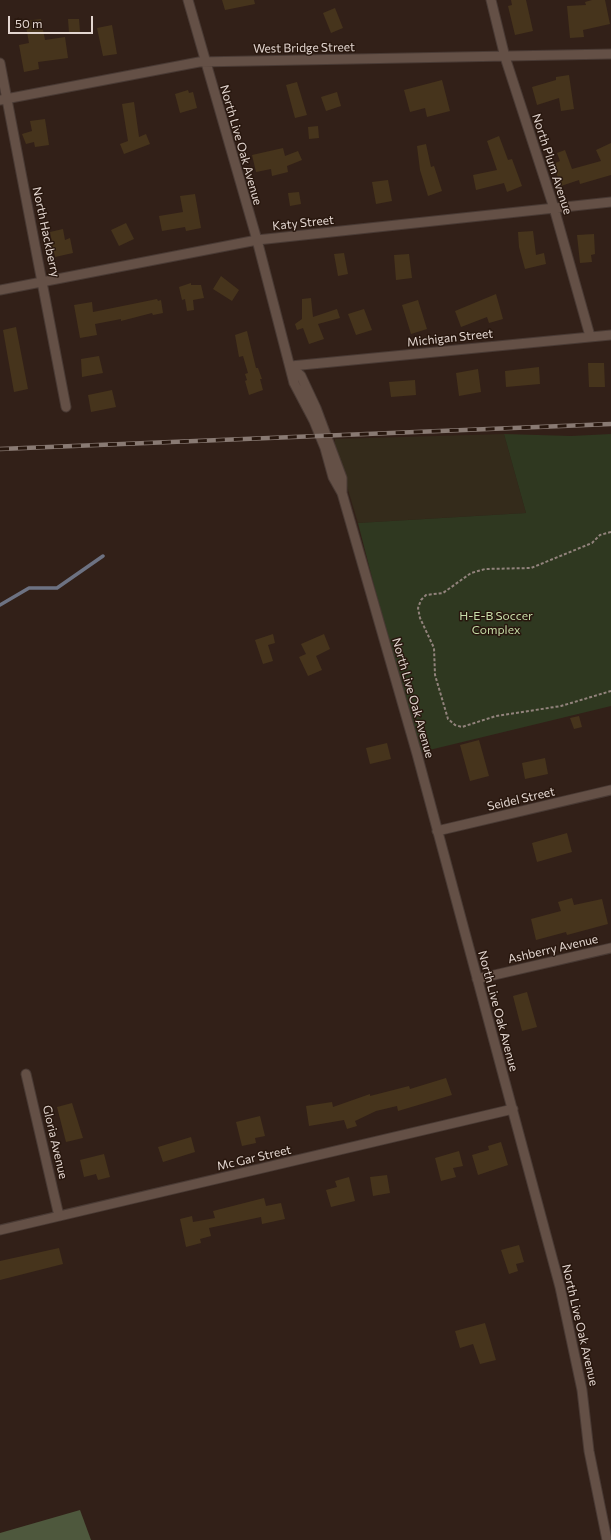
<!DOCTYPE html>
<html>
<head>
<meta charset="utf-8">
<style>
	body { margin:0 }
	#map { position:relative; width:611px; height:1540px; overflow:hidden; background:#322018; font-family:Commissioner,sans-serif }
	canvas { display:block }
	.scale { position:absolute; left:8px; top:16px; width:85px; height:18px; box-sizing:border-box; border:2px solid #e3d6d0; border-top:0; padding-left:5px; font-size:12px; line-height:14px; white-space:nowrap; color:#e3d6d0; -webkit-text-stroke:3px #28170e; paint-order:stroke }
</style>
</head>
<body>
<div id="map">
<canvas width="611" height="1540"></canvas>
<div class="scale">50 m</div>
</div>
<script>
const ctx = document.querySelector('canvas').getContext('2d');
ctx.lineJoin = 'round';
function paint(path, color) {
  ctx.fillStyle = color;
  ctx.fill(path, 'evenodd');
}
function shape(rows) {
  const path = new Path2D();
  for (const r of rows) {
    path.moveTo(r[0], r[1]);
    for (let i = 2; i < r.length; i += 2) path.lineTo(r[i], r[i + 1]);
  }
  return path;
}
function strokePath(path, color, width, dash) {
  ctx.strokeStyle = color;
  ctx.lineWidth = width;
  ctx.lineCap = dash ? 'butt' : 'round';
  ctx.setLineDash(dash || []);
  ctx.stroke(path);
}
function drawText(font, color, halo, rows, align = 'center') {
  ctx.font = font + ' Commissioner,sans-serif';
  ctx.lineWidth = 3;
  ctx.setLineDash([]);
  ctx.textBaseline = 'middle';
  ctx.strokeStyle = halo;
  ctx.fillStyle = color;
  for (const [text, x, y, turn = 0] of rows) {
    ctx.save();
    ctx.translate(x, y);
    ctx.rotate((+turn || 0) * Math.PI / 180);
    ctx.textAlign = isNaN(turn) ? turn : align;
    if (halo) ctx.strokeText(text, 0, 0);
    ctx.fillText(text, 0, 0);
    ctx.restore();
  }
}
paint(shape([
	[504,434,526,513,358,523,335,446,335,439]
]), '#342b1b');
paint(shape([
	[504,434,571,436,611,434,611,706,417,753,358,523,526,513]
]), '#2f3820');
paint(shape([
	[80,1510,91,1540,0,1540,0,1533]
]), '#4e583d');
strokePath(shape([
	[0,605,29,588,57,588,103,556]
]), '#6d7282', 3.5);
paint(shape([
	[222,0,254,0,255,4,225,10],
	[511,0,526,0,533,31,515,35,508,6,512,5],
	[592,0,605,0,610,24,583,30,584,37,570,38,567,6,586,5,585,2],
	[335,8,343,28,331,33,323,13],
	[41,19,45,40,65,37,68,58,38,62,39,69,24,72,19,45,29,43,25,21],
	[68,19,79,19,80,32,69,33],
	[112,25,117,54,103,56,97,28],
	[569,75,574,109,561,111,559,98,537,105,532,87,556,80,556,77],
	[442,80,450,111,427,117,425,108,410,112,404,90],
	[297,82,307,115,295,118,286,85],
	[188,90,189,93,193,92,197,108,180,113,175,94],
	[337,92,341,106,326,111,321,97],
	[134,102,139,137,146,134,150,144,124,154,120,144,128,141,122,104],
	[45,119,49,145,35,147,34,142,26,144,22,134,32,131,30,121],
	[318,126,319,138,309,139,308,127],
	[499,136,508,160,512,159,522,186,507,192,504,183,476,190,473,175,497,170,487,141],
	[611,143,611,175,580,184,579,180,561,186,553,164,560,161,557,153,565,150,572,169,601,161,596,150],
	[426,144,431,167,434,166,442,191,428,196,420,170,417,146],
	[283,148,285,156,298,151,302,160,287,166,288,172,272,176,271,169,256,172,252,155],
	[388,180,392,201,376,204,372,182],
	[299,192,301,204,290,206,288,193],
	[195,194,201,228,186,231,185,227,162,231,159,216,183,212,180,196],
	[126,223,134,239,119,246,111,230],
	[63,229,65,240,70,238,73,253,55,257,50,232],
	[533,231,536,255,544,253,546,264,525,269,519,247,518,232],
	[594,234,595,254,591,255,592,262,580,263,577,235],
	[344,253,348,274,338,276,334,254],
	[409,254,412,278,396,280,394,255],
	[221,276,239,290,232,301,213,289],
	[191,283,191,285,201,285,204,298,193,300,194,310,187,311,185,299,182,300,179,287],
	[496,294,503,319,489,323,487,317,461,327,455,311],
	[311,298,313,317,337,309,340,318,318,324,324,339,309,344,303,328,297,330,295,324,302,319,302,299],
	[157,299,158,301,161,300,163,313,153,315,152,313,121,321,121,319,95,324,97,335,80,338,74,305,92,302,93,312],
	[418,300,427,329,411,334,402,305],
	[364,309,372,330,356,335,348,314],
	[16,327,28,389,14,392,3,330],
	[247,331,256,368,258,368,262,379,260,379,263,390,249,395,245,381,247,380,245,374,248,373,243,356,239,357,235,335],
	[99,356,103,373,82,377,81,359],
	[588,363,604,363,605,387,589,387],
	[539,367,540,384,506,387,505,371],
	[478,369,481,392,459,396,456,373],
	[415,380,416,395,391,397,389,382],
	[112,390,116,407,91,412,88,395],
	[273,634,275,643,268,645,273,661,263,664,255,640],
	[324,634,330,649,316,656,322,670,308,676,299,657,306,654,301,644],
	[579,716,582,727,574,729,570,718],
	[479,740,489,776,470,781,460,745],
	[387,743,391,759,370,764,366,748],
	[545,758,548,774,525,779,522,763],
	[567,833,572,852,537,862,532,843],
	[572,898,574,905,602,899,608,924,567,935,566,932,536,940,531,919,561,911,558,902],
	[527,992,537,1027,522,1031,513,996],
	[446,1078,452,1095,398,1111,397,1106,376,1111,355,1121,357,1126,347,1129,344,1120,309,1126,306,1106,332,1102,333,1107,370,1094,370,1096,409,1086,410,1089],
	[72,1103,83,1138,66,1142,57,1107],
	[260,1116,265,1136,255,1138,256,1143,242,1146,236,1122],
	[191,1137,195,1152,163,1162,158,1147],
	[501,1142,508,1165,478,1175,472,1155,489,1150,488,1146],
	[459,1151,463,1166,453,1168,456,1177,441,1181,435,1158],
	[104,1154,110,1177,98,1180,96,1174,84,1177,80,1160],
	[387,1175,390,1193,373,1196,370,1177],
	[349,1177,355,1201,331,1207,326,1190,337,1187,335,1181],
	[264,1198,266,1206,281,1203,285,1219,262,1224,261,1217,209,1228,211,1236,200,1239,201,1243,186,1247,180,1219,192,1216,193,1222,215,1218,213,1211],
	[519,1245,524,1262,516,1264,518,1271,509,1274,501,1250],
	[59,1248,63,1264,0,1280,0,1261],
	[485,1323,496,1360,480,1364,473,1344,460,1348,455,1331]
]), '#46341c');
const minor = shape([
	[188,0,257,240,294,383,314,421,325,448,333,477,342,493,417,754,560,1287,582,1390,589,1451,607,1540],
	[491,0,505,57,554,208,590,336],
	[0,63,66,407],
	[0,100,199,62,611,54],
	[0,290,257,240,611,202],
	[291,366,611,335],
	[291,366,301,376,316,408,342,478,342,492],
	[437,831,611,790],
	[477,979,611,948],
	[26,1074,59,1216],
	[0,1230,513,1109]
]);
strokePath(minor, '#493a34', 11);
strokePath(shape([
	[611,532,600,535,592,543,531,568,485,569,471,573,443,593,426,595,421,600,418,608,420,618,434,648,435,675,448,719,455,725,462,727,496,716,561,706,611,691]
]), '#92837c', 2, [3, 2]);
strokePath(minor, '#645046', 9);
const rail = shape([
	[0,449,611,424]
]);
strokePath(rail, '#897a73', 4.5);
strokePath(rail, '#28170e', 3, [9]);
drawText('12px', '#e3d6d0', '#28170e', [
	["West Bridge Street",304,48,-1],
	["North Live Oak Avenue",241,145,74],
	["North Plum Avenue",552,164,72],
	["Katy Street",303,223,-6],
	["North Hackberry",46,232,78],
	["Michigan Street",450,338,-6],
	["North Live Oak Avenue",413,698,74],
	["Seidel Street",521,799,-13],
	["Ashberry Avenue",553,949,-13],
	["North Live Oak Avenue",498,1011,75],
	["Gloria Avenue",55,1142,77],
	["Mc Gar Street",254,1158,-13],
	["North Live Oak Avenue",580,1325,77]
]);
drawText('12px', '#c7dda8', '#28170e', [
	["H-E-B Soccer",496,616],
	["Complex",496,630]
]);
</script>
</body>
</html>
